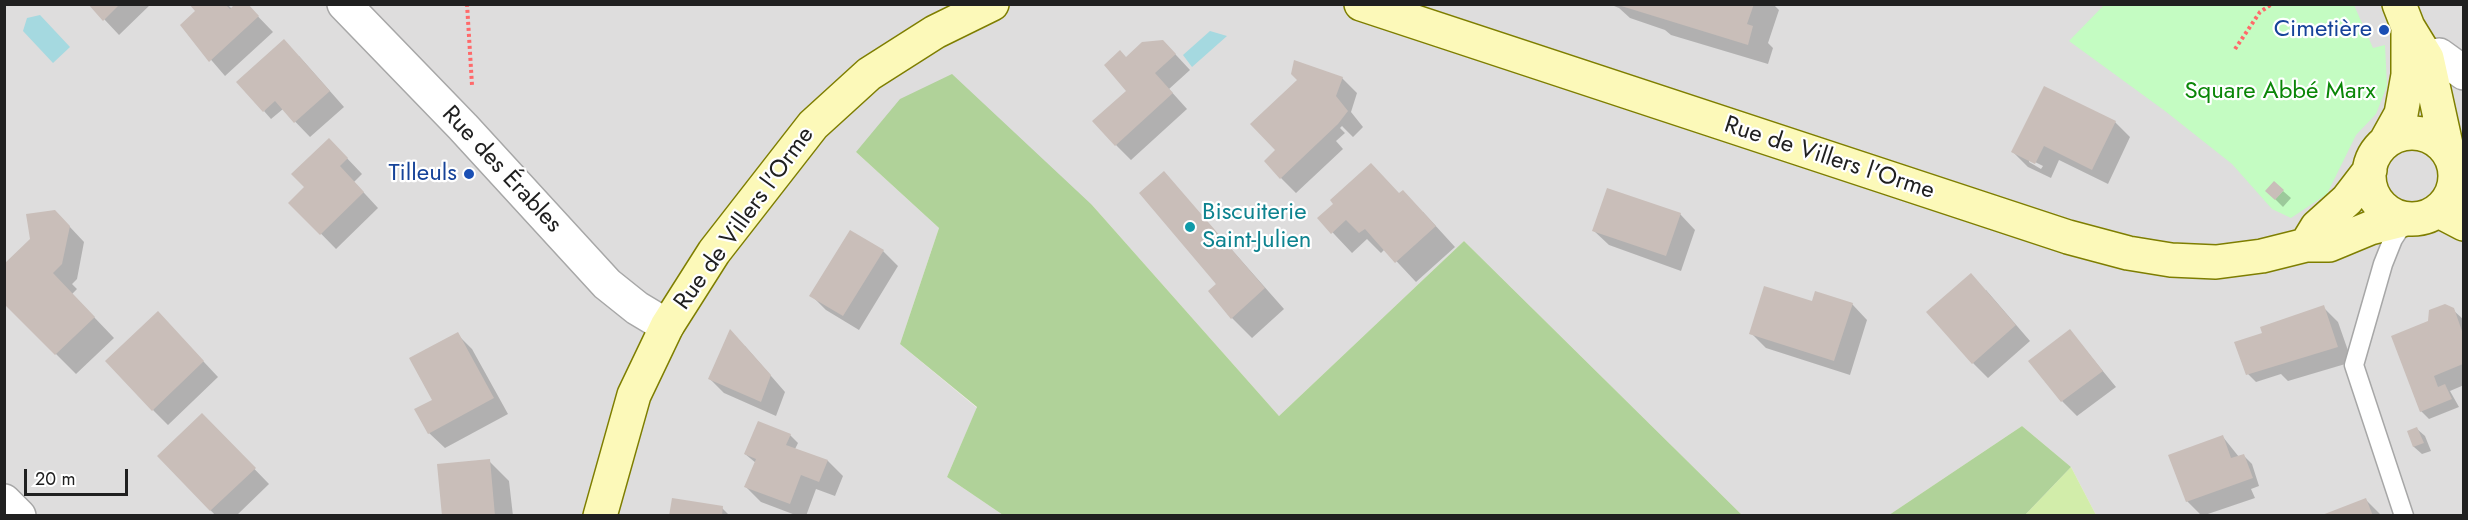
<!DOCTYPE html>
<html>
<head>
<meta charset="utf-8">
<style>
	body { margin:0 }
	#map { position:relative; width:2468px; height:520px; overflow:hidden; background:#f1ece6; font-family:Jost,sans-serif }
	canvas { display:block }
	.frame { position:absolute; inset:0; border:6px solid #202020; pointer-events:none }
	.scale { position:absolute; left:24px; top:469px; width:104px; height:27px; box-sizing:border-box; border:3px solid #202020; border-top:0; padding-left:8px; font-size:18px; line-height:21px; white-space:nowrap; color:#202020; -webkit-text-stroke:4px #fff; paint-order:stroke }
</style>
</head>
<body>
<div id="map">
<canvas width="2468" height="520"></canvas>
<div class="frame"></div>
<div class="scale">20 m</div>
</div>
<script>
const ctx = document.querySelector('canvas').getContext('2d');
ctx.lineJoin = 'round';
function paint(path, color) {
  ctx.fillStyle = color;
  ctx.fill(path, 'evenodd');
}
function shape(rows) {
  const path = new Path2D();
  for (const r of rows) {
    if (r.length === 3) {
      path.moveTo(r[0] + r[2], r[1]);
      path.arc(r[0], r[1], r[2], 0, 2 * Math.PI);
      continue;
    }
    path.moveTo(r[0], r[1]);
    for (let i = 2; i < r.length; i += 2) path.lineTo(r[i], r[i + 1]);
  }
  return path;
}
function strokePath(path, color, width, dash) {
  ctx.strokeStyle = color;
  ctx.lineWidth = width;
  ctx.lineCap = dash ? 'butt' : 'round';
  ctx.setLineDash(dash || []);
  ctx.stroke(path);
}
function drawText(font, color, halo, rows, align = 'center') {
  ctx.font = font + ' Jost,sans-serif';
  ctx.lineWidth = 4.5;
  ctx.setLineDash([]);
  ctx.textBaseline = 'middle';
  ctx.strokeStyle = halo;
  ctx.fillStyle = color;
  for (const [text, x, y, turn = 0] of rows) {
    ctx.save();
    ctx.translate(x, y);
    ctx.rotate((+turn || 0) * Math.PI / 180);
    ctx.textAlign = isNaN(turn) ? turn : align;
    if (halo) ctx.strokeText(text, 0, 0);
    ctx.fillText(text, 0, 0);
    ctx.restore();
  }
}
paint(shape([
	[4,5,2463,5,2463,515,2096,515,2071,467,2022,426,1889,515,1742,515,1464,241,1279,416,1092,205,856,152,939,228,900,344,977,408,947,477,1003,515,5,515]
]), '#dedddd');
paint(shape([
	[2071,467,2096,515,2025,515]
]), '#d2edaa');
paint(shape([
	[952,74,1092,205,1279,416,1464,241,1742,515,1003,515,947,477,977,407,900,344,939,228,856,152,900,99],
	[2022,426,2071,467,2025,515,1889,515]
]), '#b0d299');
paint(shape([
	[2104,5,2354,5,2373,48,2385,45,2387,86,2376,114,2356,135,2327,194,2291,218,2272,209,2232,164,2165,111,2069,41]
]), '#c4fcc2');
paint(shape([
	[40,15,70,47,53,63,23,31,27,18],
	[1210,31,1227,36,1192,67,1183,55]
]), '#a5d9e0');
paint(shape([
	[90,4,151,4,119,35],
	[191,4,227,4,232,9,246,4,273,32,225,76,182,26,197,11],
	[1609,4,1773,4,1779,10,1768,43,1773,48,1768,64,1671,35,1665,30,1630,18,1619,8],
	[1163,41,1190,70,1169,89,1187,109,1131,160,1116,145,1128,91,1126,58],
	[299,56,344,107,310,137,283,109,271,119,264,111],
	[1342,78,1357,93,1351,112,1363,127,1353,137,1342,126,1340,128,1345,133,1336,141,1343,149,1296,193,1281,178,1277,150],
	[2115,122,2130,137,2108,184,2059,160,2051,178,2028,167,2013,152],
	[2029,159,2043,166,2041,169,2029,162],
	[344,155,362,174,354,182,378,208,336,249,291,203],
	[1164,173,1284,309,1252,338,1232,318],
	[2283,191,2291,198,2283,207,2275,199],
	[55,211,84,242,77,279,72,284,77,289,72,294,114,338,76,374,4,302,32,240],
	[1423,212,1455,247,1416,282,1385,249,1381,253,1367,239,1352,253,1319,218],
	[1680,214,1695,230,1681,271,1609,245,1593,230],
	[883,251,898,266,859,330,826,310,811,295],
	[1986,290,2030,341,1988,378,1973,363],
	[1813,303,1852,304,1867,320,1850,375,1766,348,1751,333],
	[2323,307,2338,322,2352,362,2288,381,2281,374,2256,382,2248,374,2264,334],
	[2453,310,2464,320,2464,385,2450,391,2459,407,2429,419,2421,411],
	[173,329,218,377,168,425,153,410],
	[2070,331,2116,387,2077,416,2062,401],
	[457,334,472,349,508,414,445,448,429,433,416,410,434,400],
	[745,346,785,392,776,416,724,393,709,378],
	[202,415,269,484,236,516,216,516,159,456],
	[2417,429,2425,436,2431,451,2422,454,2414,447,2408,432],
	[790,435,798,443,795,449,828,461,843,476,835,496,816,489,806,516,798,516,761,502,746,487,756,463,745,454],
	[2223,437,2239,457,2244,456,2252,464,2259,486,2251,489,2255,498,2202,516,2187,501],
	[489,461,509,481,513,516,444,516],
	[2366,500,2382,516,2326,516],
	[722,508,730,516,670,516]
]), '#0003');
paint(shape([
	[88,4,120,4,103,21],
	[189,4,225,4,230,9,235,4,248,4,259,16,209,62,180,25,195,11],
	[1754,4,1747,24,1753,26,1748,45,1618,5],
	[284,39,330,91,294,123,275,101,263,112,236,82],
	[1163,40,1176,54,1155,73,1173,93,1115,146,1092,121,1126,91,1104,65,1120,50,1126,57,1142,42],
	[1294,60,1343,77,1336,96,1348,111,1338,124,1280,179,1264,161,1275,150,1250,124,1297,80,1291,74],
	[2044,86,2116,121,2092,170,2044,146,2035,164,2011,152],
	[329,138,348,158,340,166,364,192,320,235,288,203,304,187,291,174],
	[1371,163,1399,193,1403,190,1436,226,1395,263,1365,229,1359,233,1346,220,1331,234,1317,218,1333,204,1330,200],
	[1164,171,1265,288,1231,319,1208,291,1216,284,1139,193],
	[2274,181,2284,190,2275,200,2265,191],
	[1607,188,1681,213,1666,256,1592,231],
	[55,210,70,226,62,264,53,273,95,317,55,355,4,304,4,264,30,239,26,214],
	[850,230,884,250,843,316,809,296],
	[1971,273,2016,325,1972,364,1926,312],
	[1764,286,1812,301,1815,291,1853,303,1834,361,1749,334],
	[2445,304,2454,308,2463,334,2463,364,2434,376,2438,387,2445,384,2452,399,2420,412,2391,336,2428,321,2429,310],
	[2324,305,2338,347,2246,375,2234,342,2262,333,2260,327],
	[158,311,204,361,152,411,105,361],
	[730,329,771,375,761,402,708,379],
	[2070,329,2103,371,2061,402,2028,361],
	[458,332,494,398,428,434,414,409,432,400,409,358],
	[202,413,256,468,210,511,157,456],
	[758,421,791,434,786,445,828,460,819,482,801,475,790,504,744,487,756,459,744,454],
	[2417,427,2424,443,2413,447,2407,431],
	[2223,435,2231,458,2244,454,2253,478,2186,502,2168,455],
	[490,459,495,516,442,516,437,464],
	[672,498,723,506,722,516,669,516],
	[2366,498,2373,516,2322,516,2322,515]
]), '#c9beb9');
const service = shape([
	[2404,516,2354,365,2383,264,2393,239,2406,219]
]);
const minor = shape([
	[344,4,463,127,607,284,637,308,667,326],
	[2427,58,2439,55,2464,73],
	[4,501,19,516]
]);
const secondary = shape([
	[1361,4,2068,237,2128,253,2171,260,2216,262,2262,256,2306,245,2329,245,2370,228,2406,219],
	[2399,4,2408,27,2427,58,2447,149],
	[2412,176,43],
	[2386,141,2401,114,2408,75,2408,31],
	[2439,211,2464,224],
	[2306,245,2317,227,2347,200,2370,170],
	[600,516,634,395,667,326,714,252,813,125,869,74,935,32,992,4]
]);
strokePath(service, '#a7a7a7', 21);
strokePath(minor, '#a7a7a7', 36);
strokePath(secondary, '#7e7e00', 36);
strokePath(shape([
	[467,4,472,85],
	[2235,49,2260,12,2272,4]
]), '#ff696a', 4, [3, 3]);
strokePath(service, '#fff', 18);
strokePath(minor, '#fff', 33);
strokePath(secondary, '#fcf9b9', 33);
for (const [x, y, r, color] of [
	[2384,30,6,"#1a4fb4"],
	[469,174,6,"#1a4fb4"],
	[1190,227,6,"#0f9aa8"]
]) {
  const dot = new Path2D();
  dot.arc(x, y, r, 0, 2 * Math.PI);
  ctx.fillStyle = color;
  ctx.fill(dot);
  strokePath(dot, '#fff', 2);
}
drawText('24px', '#164399', '#fff', [
	["Cimetière",2372,30],
	["Tilleuls",457,174]
], 'right');
drawText('24px', '#0a8607', '#fff', [
	["Square Abbé Marx",2280,92]
]);
drawText('24px', '#202020', '#fff', [
	["Rue de Villers l'Orme",1829,159,18],
	["Rue des Érables",501,170,47],
	["Rue de Villers l'Orme",745,219,-54]
]);
drawText('24px', '#0d838f', '#fff', [
	["Biscuiterie",1202,213],
	["Saint-Julien",1202,241]
], 'left');
</script>
</body>
</html>
